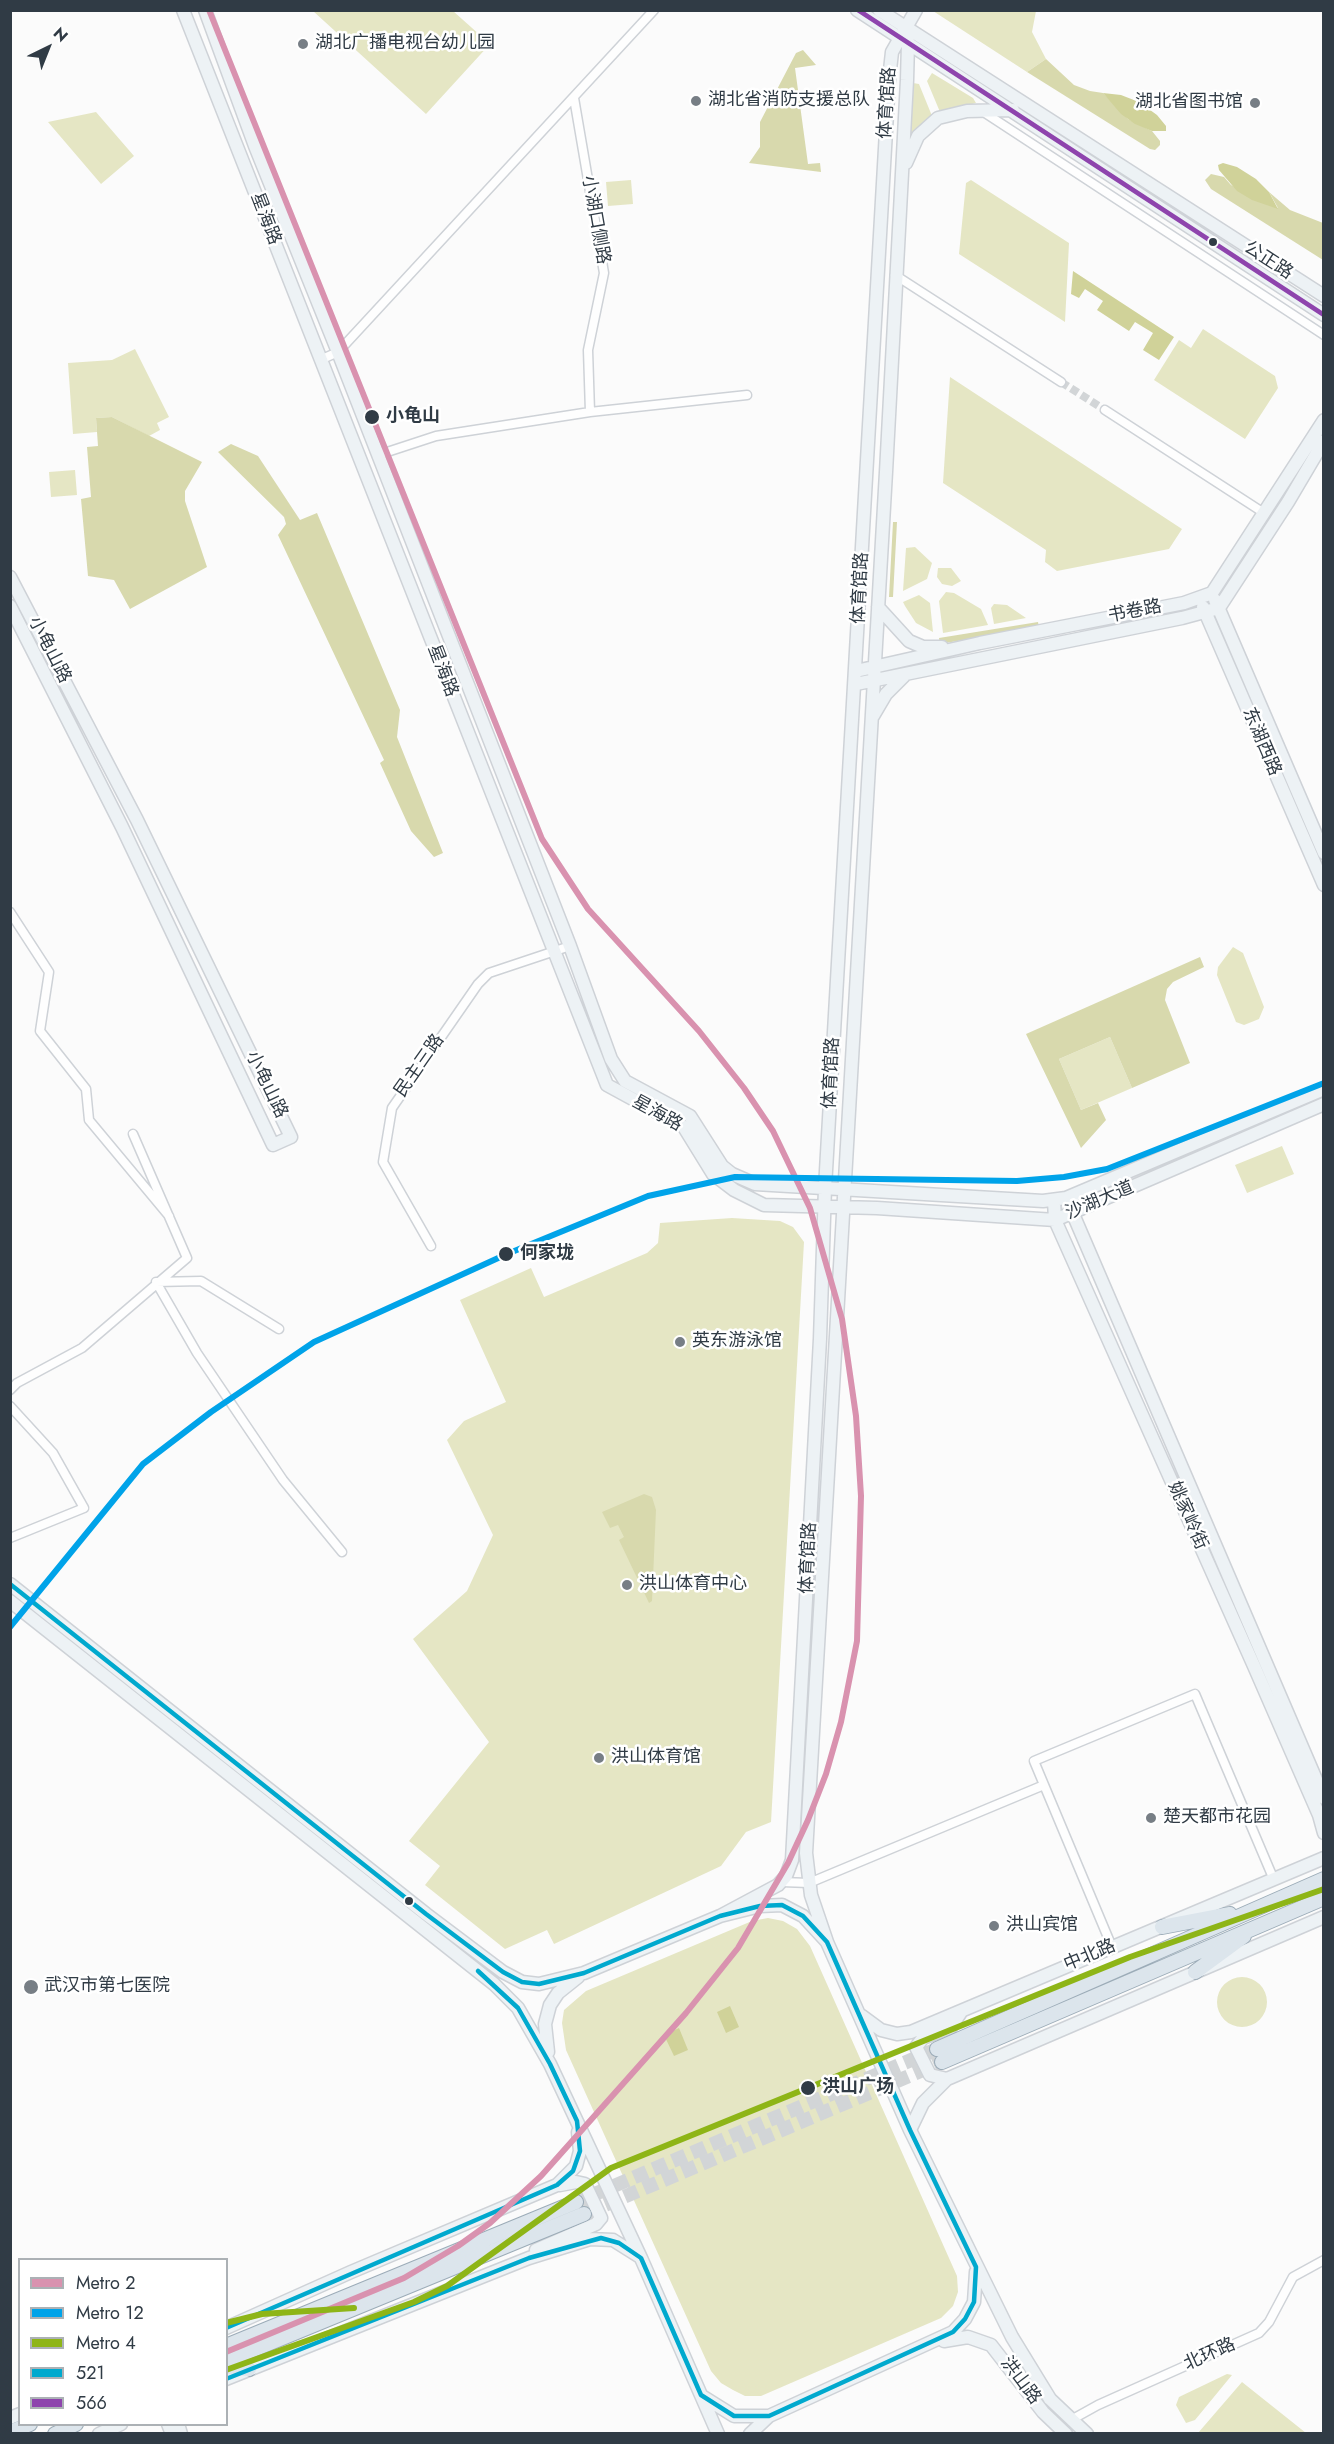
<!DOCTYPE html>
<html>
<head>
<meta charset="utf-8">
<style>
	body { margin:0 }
	#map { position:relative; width:1334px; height:2444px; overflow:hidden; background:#fbfbfb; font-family:Jost,sans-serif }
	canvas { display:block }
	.frame { position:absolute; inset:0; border:12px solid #303b45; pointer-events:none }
	.legend { position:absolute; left:18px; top:2258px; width:210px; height:168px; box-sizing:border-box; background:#fff; border:2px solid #acb1b5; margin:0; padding:8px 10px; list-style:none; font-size:18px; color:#303b45 }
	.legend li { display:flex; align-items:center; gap:12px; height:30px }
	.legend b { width:30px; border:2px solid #acb1b5 }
	.north { position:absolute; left:18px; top:18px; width:60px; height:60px; -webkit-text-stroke:4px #fff; paint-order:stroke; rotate:43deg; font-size:16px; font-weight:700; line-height:24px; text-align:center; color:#303b45 }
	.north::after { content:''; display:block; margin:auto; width:21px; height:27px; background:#303b45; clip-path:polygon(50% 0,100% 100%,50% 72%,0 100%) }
</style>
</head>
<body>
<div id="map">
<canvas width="1334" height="2444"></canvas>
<div class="frame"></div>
<ul class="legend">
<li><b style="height:8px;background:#d992af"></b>Metro 2</li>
<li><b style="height:8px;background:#00a3e9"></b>Metro 12</li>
<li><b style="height:8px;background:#8eb517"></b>Metro 4</li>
<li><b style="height:8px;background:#00a9ce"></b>521</li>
<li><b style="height:8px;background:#8e44ad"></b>566</li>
</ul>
<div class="north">N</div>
</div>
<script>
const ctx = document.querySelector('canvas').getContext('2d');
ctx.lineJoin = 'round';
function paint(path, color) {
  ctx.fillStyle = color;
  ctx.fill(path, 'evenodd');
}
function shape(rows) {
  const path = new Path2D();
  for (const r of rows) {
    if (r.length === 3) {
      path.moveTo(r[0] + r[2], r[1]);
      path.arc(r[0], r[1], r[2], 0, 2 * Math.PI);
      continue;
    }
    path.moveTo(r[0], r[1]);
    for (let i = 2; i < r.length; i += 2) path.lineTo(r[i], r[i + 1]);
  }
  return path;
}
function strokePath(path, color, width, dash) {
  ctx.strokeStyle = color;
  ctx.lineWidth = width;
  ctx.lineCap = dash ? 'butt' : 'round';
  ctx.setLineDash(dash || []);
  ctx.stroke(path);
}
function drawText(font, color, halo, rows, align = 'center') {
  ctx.font = font + ' Jost,"Noto Sans SC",sans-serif';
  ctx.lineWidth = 5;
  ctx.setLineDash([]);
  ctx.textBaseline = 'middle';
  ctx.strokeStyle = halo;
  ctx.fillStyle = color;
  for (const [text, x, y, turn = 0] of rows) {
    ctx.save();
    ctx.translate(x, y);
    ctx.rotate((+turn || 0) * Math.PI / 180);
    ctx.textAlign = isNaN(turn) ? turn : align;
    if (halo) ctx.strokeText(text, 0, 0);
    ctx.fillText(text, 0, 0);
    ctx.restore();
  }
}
paint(shape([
	[313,11,453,11,490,44,426,114],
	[933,11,1036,11,1032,32,1046,59,1027,72],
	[932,73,973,98,976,103,940,112,927,81],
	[913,83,919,84,932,116,911,135],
	[96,112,134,156,101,184,48,122],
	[631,180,633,204,608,206,606,182],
	[971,180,1069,243,1065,322,959,254,966,183],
	[1203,329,1275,376,1278,388,1245,439,1154,380,1179,340,1191,348],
	[135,349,169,417,157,423,160,430,149,436,112,417,96,418,97,432,73,434,68,363,112,360],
	[950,377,1182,529,1169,549,1057,571,1045,562,1046,550,943,483],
	[75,470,77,495,51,497,49,472],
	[915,547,932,563,927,579,903,591,906,548],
	[938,568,951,568,961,581,952,586,942,584,937,577],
	[946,592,954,593,981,609,988,625,943,633,939,601],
	[919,595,930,603,933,632,916,623,905,606,903,602],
	[994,604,1007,605,1026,618,994,624,991,608],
	[1233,947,1243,953,1264,1007,1259,1019,1244,1025,1236,1022,1217,975,1218,967],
	[1110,1037,1132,1088,1081,1110,1059,1059],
	[1282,1146,1294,1174,1247,1193,1235,1165],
	[732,1218,780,1221,793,1227,804,1242,771,1822,746,1832,721,1866,554,1944,547,1930,505,1949,425,1885,440,1866,409,1841,489,1742,413,1639,467,1591,493,1535,447,1440,464,1421,506,1402,460,1300,531,1268,544,1297,647,1253,658,1243,660,1223],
	[768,1918,783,1921,797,1929,810,1946,957,2276,958,2292,953,2306,941,2318,761,2396,745,2396,733,2390,721,2383,711,2371,566,2050,562,2023,564,2010,586,1991,752,1921],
	[1242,2002,25],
	[1227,2374,1232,2375,1195,2420,1186,2423,1176,2405,1179,2397],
	[1242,2382,1306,2433,1198,2433]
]), '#e5e6c4');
paint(shape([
	[803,50,816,65,795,68,808,164,820,163,821,172,749,163,760,147,760,122,796,53],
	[1046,59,1074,85,1090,91,1103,93,1128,119,1152,131,1160,141,1160,145,1155,150,1150,149,1027,72],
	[1211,174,1224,177,1231,185,1278,208,1269,192,1290,210,1323,223,1323,260,1211,189,1205,180],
	[112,417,202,462,185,491,185,501,207,567,130,609,114,580,88,576,81,499,91,497,87,447,98,446,96,418],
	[231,444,258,456,300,520,317,513,400,710,397,737,443,853,434,857,411,831,380,763,384,760,278,535,286,524,284,517,218,452],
	[893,522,897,522,893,597,889,597],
	[1038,622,1039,627,940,644,939,638],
	[1200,957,1204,967,1173,982,1167,989,1165,1000,1190,1063,1132,1088,1110,1037,1059,1059,1081,1110,1098,1103,1106,1120,1081,1148,1026,1034],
	[644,1494,652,1497,656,1510,652,1601,649,1603,619,1540,624,1537,618,1525,610,1528,602,1512]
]), '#d8d9ad');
paint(shape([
	[1103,93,1121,95,1139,102,1157,115,1166,126,1166,131,1152,131,1135,124,1121,114],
	[1223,163,1237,167,1256,179,1269,192,1278,209,1252,200,1237,191,1219,170,1218,165],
	[1073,271,1174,337,1159,360,1143,350,1153,333,1135,322,1129,331,1097,310,1103,301,1085,289,1079,298,1071,294],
	[730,2006,739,2027,726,2033,717,2012],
	[679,2028,688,2050,674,2056,664,2035]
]), '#d0d299');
strokePath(shape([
	[1061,382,1105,410]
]), '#d2d5d7', 8, [8, 4]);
strokePath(shape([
	[576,2202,937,2049],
	[586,2213,942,2062]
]), '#d2d5d7', 14, [14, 7]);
const street = shape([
	[574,98,604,273,588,350,590,412],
	[982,111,1324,335],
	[895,275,1061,382],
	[320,360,338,352,654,10],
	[1105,410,1264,513],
	[378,455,436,436,590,412,747,395],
	[10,912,49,972,40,1031,86,1089,89,1120,169,1216],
	[431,1246,383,1162,392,1108,478,984,489,973,570,946],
	[279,1329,201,1281,156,1282,197,1353,283,1480,342,1552],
	[10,1390,17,1383,82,1348,187,1258,133,1134],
	[10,1406,53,1453,84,1508,10,1538],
	[782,1882,809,1883,1044,1785],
	[1112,1947,1034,1761,1195,1694,1274,1880],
	[1071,2420,1098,2405,1259,2333,1269,2322,1293,2277,1324,2260]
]);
const secondary = shape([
	[183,10,607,1085,684,1127,713,1174,734,1190,764,1205,877,1208,1055,1220,1324,1104],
	[205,10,255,146,338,352,570,946,611,1059,625,1081,690,1116,722,1166,732,1174,755,1184,1043,1201,1066,1198,1324,1089],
	[857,10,1324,315],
	[879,10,1324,296],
	[906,163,918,136,938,118,967,111,1013,110],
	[10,577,137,820,291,1137,273,1145,122,827,10,606],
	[1215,600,1324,853],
	[878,607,909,641,923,647,942,647],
	[1203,607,1324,885],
	[856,671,980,643,1184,603,1212,593,1324,420],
	[856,684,1182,618,1219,608,1288,502,1324,441],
	[873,716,886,694,904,676],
	[1054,1200,1055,1220,1254,1666,1319,1815,1324,1833],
	[1070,1207,1324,1798],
	[10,1584,426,1914,503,1972,522,1982,539,1984,584,1973,720,1916,760,1906,782,1905,803,1916,827,1942,910,2130,1012,2337,1050,2399,1087,2434],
	[10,1601,494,1984,518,2008,550,2064,641,2258,718,2434],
	[720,1916,778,1885,786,1876,792,1860,820,1339,825,1188,889,79,892,52,916,10],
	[827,1942,811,1895,806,1853,886,472,907,80,908,43,906,27],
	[862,2016,881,2030,897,2034,911,2032,1324,1858],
	[548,2052,545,2024,550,2005,558,1993,578,1977],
	[947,2079,930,2075,916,2047,923,2038,951,2027,961,2012],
	[910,2130,923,2103,947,2079,1324,1917],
	[536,2250,596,2224,601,2218,585,2184,576,2182,560,2185],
	[226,2328,351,2272,557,2185,576,2166,580,2151,578,2132],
	[944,2341,968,2337,991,2345,1043,2412,1066,2434],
	[226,2379,529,2258,590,2239,613,2240,640,2257],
	[702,2396,734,2416,768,2416],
	[10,2418,20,2414],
	[168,2424,172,2434],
	[178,2424,181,2434],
	[99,2434,121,2424],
	[750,2434,769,2416,953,2332,965,2319,974,2302,976,2272]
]);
const primary = shape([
	[1162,1927,1230,1914],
	[1195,1972,1244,1936],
	[937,2049,1324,1879],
	[942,2062,1324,1898],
	[226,2346,576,2202],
	[226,2361,584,2214],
	[226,2367,249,2369],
	[10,2432,30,2424],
	[55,2434,76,2424]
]);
strokePath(street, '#ced2d7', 11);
strokePath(secondary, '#ced2d7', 15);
strokePath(primary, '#9cacb8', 16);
strokePath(street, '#fefefe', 8);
strokePath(secondary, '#edf2f5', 12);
strokePath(primary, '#dce5ec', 14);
strokePath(shape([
	[10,1584,426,1914,503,1972,522,1982,539,1984,584,1973,720,1916,760,1906,782,1905,803,1916,827,1942,910,2130,976,2267,974,2302,965,2319,953,2332,769,2416,734,2416,701,2395,641,2258,619,2243,601,2238,529,2258,226,2379],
	[226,2328,557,2185,573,2171,580,2151,577,2121,550,2064,518,2008,478,1971]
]), '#00a9ce', 4.5);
strokePath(shape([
	[858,10,1324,315]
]), '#8e44ad', 4.5);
strokePath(shape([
	[209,10,542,839,588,909,699,1031,744,1088,773,1131,810,1208,842,1319,856,1416,861,1496,857,1641,841,1722,826,1774,808,1820,788,1863,738,1948,686,2013,541,2176,490,2223,458,2246,404,2278,226,2352]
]), '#d992af', 6);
strokePath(shape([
	[10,1627,143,1464,211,1412,314,1342,507,1254,648,1196,735,1177,1017,1181,1064,1177,1107,1169,1324,1083]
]), '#00a3e9', 6);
strokePath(shape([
	[226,2323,262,2314,354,2308],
	[226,2370,414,2302,447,2286,611,2168,1130,1957,1324,1889]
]), '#8eb517', 6);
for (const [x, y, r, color] of [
	[303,44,6,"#777e85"],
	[696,101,6,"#777e85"],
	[1255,103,6,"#777e85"],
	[1213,242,5,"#303b45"],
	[372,417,8,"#303b45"],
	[506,1254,8,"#303b45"],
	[680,1342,6,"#777e85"],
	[627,1585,6,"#777e85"],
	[599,1758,6,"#777e85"],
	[1151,1818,6,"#777e85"],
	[409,1901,5,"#303b45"],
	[994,1926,6,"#777e85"],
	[31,1987,8,"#777e85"],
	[808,2088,8,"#303b45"]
]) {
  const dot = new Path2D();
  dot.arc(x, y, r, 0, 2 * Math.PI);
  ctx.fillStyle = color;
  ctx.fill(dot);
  strokePath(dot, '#fff', 2);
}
drawText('18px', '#303b45', '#fff', [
	["湖北广播电视台幼儿园",315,44],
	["湖北省消防支援总队",708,101],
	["湖北省图书馆",1243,103,"right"],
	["英东游泳馆",692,1342],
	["洪山体育中心",639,1585],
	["洪山体育馆",611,1758],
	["楚天都市花园",1163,1818],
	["洪山宾馆",1006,1926],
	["武汉市第七医院",44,1987]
], 'left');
drawText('18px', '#303b45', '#fff', [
	["体育馆路",888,103,-86],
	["星海路",265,219,69],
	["小湖口侧路",595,220,80],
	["公正路",1268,261,33],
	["体育馆路",861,588,-87],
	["书卷路",1135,612,-11],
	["小龟山路",49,650,63],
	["星海路",442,671,69],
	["东湖西路",1261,742,67],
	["民主三路",420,1066,-55],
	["体育馆路",832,1073,-87],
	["小龟山路",266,1085,64],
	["星海路",657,1114,29],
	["沙湖大道",1100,1201,-23],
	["姚家岭街",1187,1516,66],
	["体育馆路",809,1558,-87],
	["中北路",1090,1956,-23],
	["北环路",1210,2355,-24],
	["洪山路",1020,2381,53]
]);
drawText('bold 18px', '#303b45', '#fff', [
	["小龟山",386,417],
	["何家垅",520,1254],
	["洪山广场",822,2088]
], 'left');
</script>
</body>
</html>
